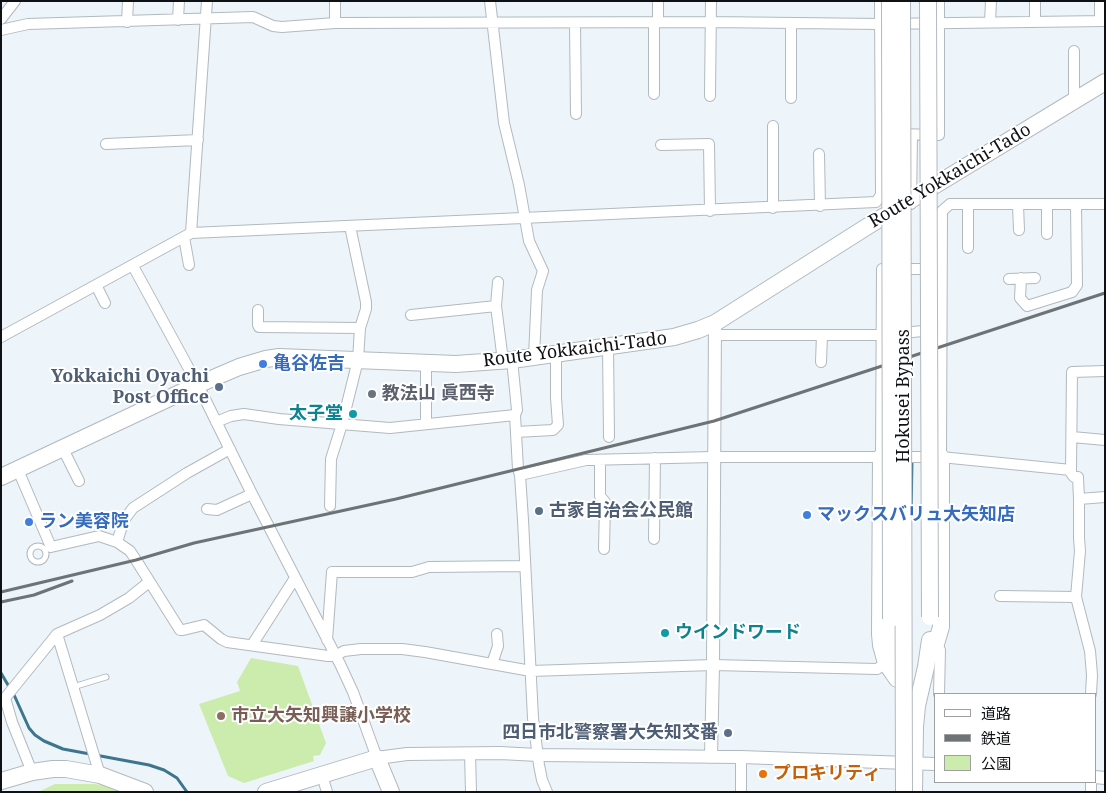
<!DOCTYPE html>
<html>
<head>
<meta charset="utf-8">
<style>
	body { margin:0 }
	#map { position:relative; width:1106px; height:793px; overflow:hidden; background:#edf4fa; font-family:"Noto Serif","Noto Sans JP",serif }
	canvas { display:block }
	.frame { position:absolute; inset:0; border:2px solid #0f1214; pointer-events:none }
	.legend { position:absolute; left:934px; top:693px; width:162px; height:90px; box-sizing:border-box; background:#fff; border:1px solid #9fa0a1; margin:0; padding:6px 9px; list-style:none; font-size:15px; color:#0f1214 }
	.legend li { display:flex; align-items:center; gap:10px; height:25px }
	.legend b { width:25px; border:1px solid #9fa0a1 }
</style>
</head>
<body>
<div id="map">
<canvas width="1106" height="793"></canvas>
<div class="frame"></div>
<ul class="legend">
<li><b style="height:6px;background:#fff"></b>道路</li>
<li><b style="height:6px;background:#6e7376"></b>鉄道</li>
<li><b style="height:14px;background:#cbecad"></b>公園</li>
</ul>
</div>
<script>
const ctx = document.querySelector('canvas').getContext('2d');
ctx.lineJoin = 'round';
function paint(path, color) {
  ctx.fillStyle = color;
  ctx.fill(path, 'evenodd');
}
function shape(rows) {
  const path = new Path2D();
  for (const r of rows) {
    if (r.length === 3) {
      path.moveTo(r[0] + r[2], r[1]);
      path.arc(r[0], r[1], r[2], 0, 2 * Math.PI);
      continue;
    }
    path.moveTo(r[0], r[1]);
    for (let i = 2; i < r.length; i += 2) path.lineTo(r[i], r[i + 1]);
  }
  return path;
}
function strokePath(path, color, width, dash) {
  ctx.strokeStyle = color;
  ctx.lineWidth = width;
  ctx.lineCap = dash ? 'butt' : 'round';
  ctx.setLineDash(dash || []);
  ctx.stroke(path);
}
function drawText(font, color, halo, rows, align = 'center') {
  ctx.font = font + ' "Noto Serif","Noto Sans JP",serif';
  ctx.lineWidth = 4;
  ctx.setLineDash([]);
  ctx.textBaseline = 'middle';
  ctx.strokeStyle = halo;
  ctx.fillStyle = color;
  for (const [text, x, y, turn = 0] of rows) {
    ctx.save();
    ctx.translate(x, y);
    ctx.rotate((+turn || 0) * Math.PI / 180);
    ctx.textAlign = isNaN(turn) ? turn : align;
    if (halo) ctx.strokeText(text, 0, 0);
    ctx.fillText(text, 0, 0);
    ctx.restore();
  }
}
paint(shape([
	[251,658,298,666,326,743,320,755,313,756,314,761,244,783,228,776,199,704,240,691,237,682],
	[55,784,94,784,116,787,124,792,38,792]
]), '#cbecad');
strokePath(shape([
	[911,520,912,459],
	[1,673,15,697,29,728,35,735,44,741,63,749,149,765,164,770,177,778,187,792]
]), '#3d758d', 3);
const service = shape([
	[38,554,8],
	[73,687,106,677]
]);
const minor = shape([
	[335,1,335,23],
	[490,1,504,123,519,185,529,241,543,271,537,290,534,357],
	[1035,1,1035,22],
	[1,19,15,1],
	[178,20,179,1],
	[1100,21,1100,1],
	[127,22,128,1],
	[654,22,654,94],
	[658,22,658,1],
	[990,22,991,1],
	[575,23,576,114],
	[791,23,791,98],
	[1,30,28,24,253,17,273,26,282,27,335,23,711,22,880,24,1105,21],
	[710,96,711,1],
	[1074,101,1074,51],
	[773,126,773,208],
	[897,134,939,135,939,1],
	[106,144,198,140],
	[661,145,709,144,710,211],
	[819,154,820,206],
	[911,204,912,135],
	[968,205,968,248],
	[1018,205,1019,230],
	[350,226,366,302,366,309,360,328],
	[191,233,207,1],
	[1047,234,1047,205],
	[184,237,189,265],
	[133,266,200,389,252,494,340,664,353,692,377,758],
	[1021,278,1020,298,1027,306,1072,292,1077,285,1076,205],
	[1009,279,1035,278],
	[96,285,105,303],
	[496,306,503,361],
	[258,310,258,325,259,327,360,328,358,360,342,424,331,459,330,506],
	[411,315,496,306,498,282],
	[714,335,881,335,933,330],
	[1,337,191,233,876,202,881,195,880,1],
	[608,346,609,437],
	[512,360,517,410,515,415,518,469,520,475,523,520,533,718,539,765,542,780,547,792],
	[821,362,822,335],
	[216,422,231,416,244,414,279,419,390,428,515,415],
	[426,424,426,363],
	[516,432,553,430,558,425,556,398,556,354],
	[1072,437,1105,440],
	[63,449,79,481],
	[881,457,882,269,933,269],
	[941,457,942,211,950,204,1105,204],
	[600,460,600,496,605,502,604,549],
	[18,470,51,547,99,536,117,542,130,551,136,560,180,630,183,630,204,625,221,639,227,642,328,656,335,656,344,651,361,649,402,649,425,652,531,671,713,665,877,669,886,663],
	[1071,470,1071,473,1074,477,1078,477,1079,499,1105,497],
	[520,475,586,460,713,457,941,457,1071,470,1072,372,1105,371],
	[1079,499,1079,538,1080,551,1076,597,1090,651,1092,675,1091,694],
	[207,509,217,510,252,494],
	[654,539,655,458],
	[117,542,124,520,133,508,187,473,230,449],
	[1000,596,1076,597],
	[57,634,100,775],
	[327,640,332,572,412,572,429,567,525,566],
	[936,644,940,650,939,694],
	[252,645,295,578],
	[492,664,498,646,497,634],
	[5,698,12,722,32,772],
	[1,700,5,698,14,687,57,634,100,615,129,598,149,582],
	[470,753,471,792],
	[322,775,327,792],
	[1091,782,1091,792],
	[741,792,741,757]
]);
const tertiary = shape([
	[711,757,713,665,715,323],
	[377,758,407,754,500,753,538,755,741,757,935,764],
	[1095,777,1105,778]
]);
const primary = shape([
	[1,477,197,385,239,367,266,359,279,357,456,364,512,360,674,337,698,330,715,323,868,226,1105,82],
	[1,781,32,772,53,769,66,769,100,775,145,792],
	[266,792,377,758,391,792]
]);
const trunk = shape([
	[881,457,880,634,881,645,886,663,897,679],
	[891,619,895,665],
	[929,650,936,644,941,627,941,457],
	[914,792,915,727,917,706,926,667,930,640]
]);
strokePath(service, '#b2b9bf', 7);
strokePath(minor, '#b2b9bf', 12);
strokePath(tertiary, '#b2b9bf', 14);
strokePath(primary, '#b2b9bf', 18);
strokePath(trunk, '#b2b9bf', 18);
strokePath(service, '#fff', 5);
strokePath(minor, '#fff', 10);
strokePath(tertiary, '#fff', 12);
strokePath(primary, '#fff', 16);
strokePath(trunk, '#fff', 16);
strokePath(shape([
	[1,592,136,560,194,543,396,499,714,421,1105,293],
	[1,602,34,595,72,581]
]), '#6e7376', 3);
const trunkBridge = shape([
	[890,1,891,619],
	[902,1,904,792],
	[928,1,930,617]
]);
strokePath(trunkBridge, '#b2b9bf', 18, []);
strokePath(trunkBridge, '#fff', 16);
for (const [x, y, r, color] of [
	[263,364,5,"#3f7fe0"],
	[219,387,5,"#5c6f8a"],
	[372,394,5,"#6b7280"],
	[353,414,5,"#0f9aa8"],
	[539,511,5,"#5c6f8a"],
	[807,515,5,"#3f7fe0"],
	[29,522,5,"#3f7fe0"],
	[665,633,5,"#0f9aa8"],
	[221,716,5,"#8d6e63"],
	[728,733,5,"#5c6f8a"],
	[763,774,5,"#e8710a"]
]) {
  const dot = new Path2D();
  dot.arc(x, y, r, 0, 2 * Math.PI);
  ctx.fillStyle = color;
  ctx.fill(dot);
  strokePath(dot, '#fff', 2);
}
drawText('18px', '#0f1214', '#fff', [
	["Route Yokkaichi-Tado",950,176,-31],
	["Route Yokkaichi-Tado",575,350,-7],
	["Hokusei Bypass",904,396,-90]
]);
drawText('bold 18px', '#366cbe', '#fff', [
	["亀谷佐吉",273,364],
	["マックスバリュ大矢知店",817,515],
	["ラン美容院",39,522]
], 'left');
drawText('bold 18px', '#4e5e75', '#fff', [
	["Yokkaichi Oyachi",209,377],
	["Post Office",209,398],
	["古家自治会公民館",549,511,"left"],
	["四日市北警察署大矢知交番",718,733]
], 'right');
drawText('bold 18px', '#5b616d', '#fff', [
	["教法山 眞西寺",382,394]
], 'left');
drawText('bold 18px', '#0d838f', '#fff', [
	["太子堂",343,414],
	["ウインドワード",675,633,"left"]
], 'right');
drawText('bold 18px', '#785e54', '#fff', [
	["市立大矢知興譲小学校",231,716]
], 'left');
drawText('bold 18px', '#c56008', '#fff', [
	["プロキリティ",773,774]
], 'left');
</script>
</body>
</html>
